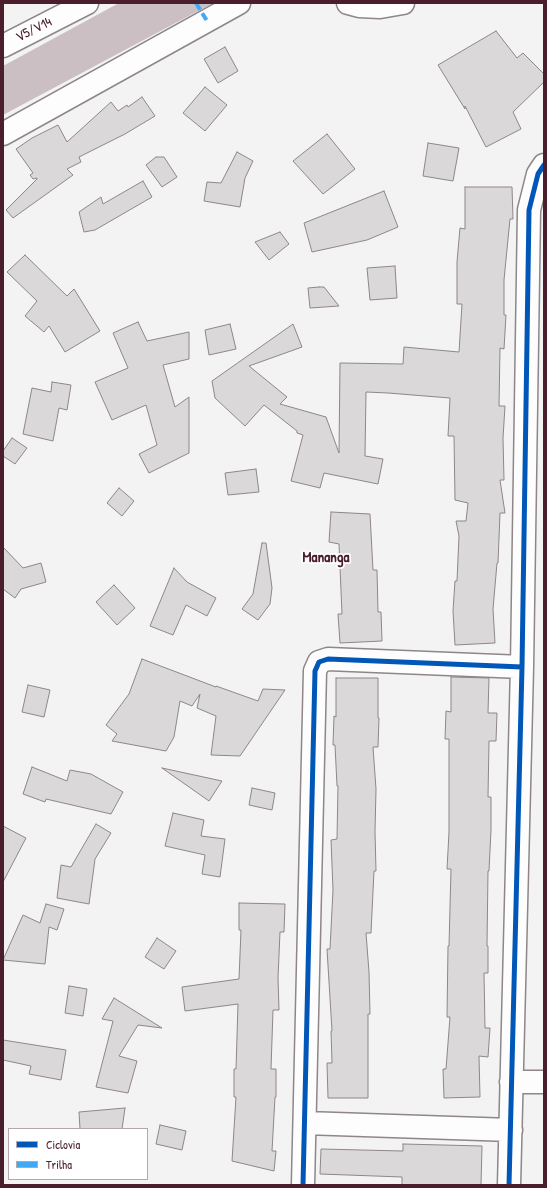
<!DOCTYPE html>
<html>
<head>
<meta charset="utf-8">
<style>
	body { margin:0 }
	#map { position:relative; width:547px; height:1188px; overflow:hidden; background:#f3f3f3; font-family:"Patrick Hand",sans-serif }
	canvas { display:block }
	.frame { position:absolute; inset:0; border:4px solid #4a1f2b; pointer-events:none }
	.legend { position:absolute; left:8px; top:1128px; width:140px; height:52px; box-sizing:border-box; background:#fff; border:1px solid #b7a5aa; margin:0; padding:5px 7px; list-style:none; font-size:12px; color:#4a1f2b }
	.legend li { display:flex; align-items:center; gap:8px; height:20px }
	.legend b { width:20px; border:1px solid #b7a5aa }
</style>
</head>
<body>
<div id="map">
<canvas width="547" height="1188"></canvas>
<div class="frame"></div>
<ul class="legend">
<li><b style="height:5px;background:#0057b8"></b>Ciclovia</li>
<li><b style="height:5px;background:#3fa9f5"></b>Trilha</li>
</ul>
</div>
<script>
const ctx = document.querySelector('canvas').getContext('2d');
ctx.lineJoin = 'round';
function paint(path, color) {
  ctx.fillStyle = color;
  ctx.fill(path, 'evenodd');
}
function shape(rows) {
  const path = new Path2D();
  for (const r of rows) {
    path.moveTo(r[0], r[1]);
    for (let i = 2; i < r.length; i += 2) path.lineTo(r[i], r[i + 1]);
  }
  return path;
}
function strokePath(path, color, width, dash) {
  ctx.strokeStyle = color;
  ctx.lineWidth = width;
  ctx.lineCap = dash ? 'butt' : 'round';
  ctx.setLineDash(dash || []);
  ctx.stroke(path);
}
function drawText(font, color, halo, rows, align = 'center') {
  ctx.font = font + ' "Patrick Hand",sans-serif';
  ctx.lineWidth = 3.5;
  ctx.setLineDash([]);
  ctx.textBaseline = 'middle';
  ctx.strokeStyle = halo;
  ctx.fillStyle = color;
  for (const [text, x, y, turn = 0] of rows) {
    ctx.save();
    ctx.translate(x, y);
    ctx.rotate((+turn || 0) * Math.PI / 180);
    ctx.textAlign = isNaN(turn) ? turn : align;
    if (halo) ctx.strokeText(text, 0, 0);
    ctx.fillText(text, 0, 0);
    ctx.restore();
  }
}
paint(shape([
	[119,3,213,3,3,115,3,66]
]), '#cbbfc3');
const building = shape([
	[496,31,517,58,523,53,544,74,544,82,513,112,521,129,486,147,465,106,465,109,438,65,496,31],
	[225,47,238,71,218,83,204,59,225,47],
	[205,87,227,105,205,131,183,113,205,87],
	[142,97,155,116,125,134,79,157,81,162,67,169,73,175,13,218,6,210,37,179,37,178,33,179,30,175,33,173,16,149,32,138,58,125,67,142,111,102,118,111,127,105,128,107,142,97],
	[327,134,355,169,323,194,293,161,327,134],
	[428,143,459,148,453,181,423,176,428,143],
	[237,152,253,161,245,178,240,207,204,201,207,182,221,183,237,152],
	[156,157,164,157,177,177,162,187,146,165,156,157],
	[143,181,152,197,95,230,84,232,79,212,101,197,103,204,143,181],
	[465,187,512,187,513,219,510,219,504,280,504,315,506,315,504,349,500,348,499,406,505,406,503,438,504,480,500,480,505,513,500,513,498,563,497,563,493,609,495,643,455,645,453,611,455,581,457,581,459,536,456,521,466,521,468,503,455,500,454,436,448,436,450,398,388,393,366,392,365,456,383,459,378,484,324,473,320,488,291,481,303,435,297,433,297,431,264,405,245,426,215,398,212,381,293,324,302,347,249,366,287,397,280,404,326,417,339,453,340,363,403,364,404,347,459,352,462,304,457,304,457,262,460,228,465,229,465,187],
	[384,191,398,227,367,240,312,252,304,223,384,191],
	[280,232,289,244,269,260,255,242,280,232],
	[25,255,67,296,74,289,100,331,65,352,49,326,44,332,25,316,37,301,7,272,25,255],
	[395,266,397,298,370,300,367,268,395,266],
	[319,287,324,287,339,306,310,308,308,288,319,287],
	[138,322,147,341,189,332,189,359,163,365,175,407,189,397,189,453,149,473,139,454,157,445,146,405,112,420,95,382,128,368,113,333,138,322],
	[230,324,236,349,209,355,205,330,230,324],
	[52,382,71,385,67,410,59,408,53,441,23,434,32,388,51,392,52,382],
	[12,438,27,448,15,464,3,456,3,451,12,438],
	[256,469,259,492,228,495,225,473,256,469],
	[119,488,134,501,122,516,107,503,119,488],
	[331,512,370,514,373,570,377,570,378,612,381,612,382,641,340,643,338,614,342,614,339,544,329,542,331,512],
	[262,543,266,543,272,588,270,604,258,620,242,609,253,594,262,543],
	[3,547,23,568,41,563,46,582,21,589,15,598,3,589,3,547],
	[174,568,187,582,216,598,207,616,186,605,173,635,150,626,174,568],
	[114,585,135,608,117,625,96,602,114,585],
	[142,659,216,687,216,686,258,701,263,689,285,690,240,756,211,755,216,716,197,708,200,694,192,706,180,701,174,737,166,751,112,741,117,734,106,725,129,694,142,659],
	[451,677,489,678,488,713,497,713,496,741,489,741,488,797,491,797,491,830,489,871,488,871,487,946,488,946,488,973,484,973,485,1028,490,1028,488,1057,479,1056,480,1097,444,1098,443,1069,446,1069,450,1017,447,1017,448,946,449,946,451,869,447,869,449,832,449,739,445,739,446,711,451,712,451,677],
	[336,678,378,678,378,718,379,718,378,747,373,747,376,789,375,832,376,871,374,871,371,933,366,933,369,972,370,1014,368,1014,368,1098,328,1098,327,1063,332,1063,331,1031,332,1031,327,949,330,949,333,890,331,840,337,839,338,786,337,786,335,745,333,745,334,716,336,717,336,678],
	[28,685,50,690,44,717,22,712,28,685],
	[32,767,67,781,70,770,91,774,123,792,111,814,46,799,45,802,23,794,32,767],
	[162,768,222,781,209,801,162,768],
	[252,788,275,793,272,810,249,805,252,788],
	[173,813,204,820,201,836,225,839,220,877,202,874,205,855,165,846,173,813],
	[96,824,111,833,95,859,89,904,57,898,61,865,71,867,96,824],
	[3,826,26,838,3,882,3,826],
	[239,903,285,904,284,932,280,932,278,978,279,1010,273,1010,271,1069,276,1069,276,1097,275,1097,272,1151,276,1151,274,1171,232,1161,236,1097,234,1097,234,1069,236,1069,238,1004,185,1011,182,987,239,979,241,930,239,930,239,903],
	[46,904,64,909,57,930,49,927,45,964,3,960,23,915,40,923,46,904],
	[157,938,176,951,164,969,145,957,157,938],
	[69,986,87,989,83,1016,65,1013,69,986],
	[114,998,162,1028,138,1025,119,1056,137,1061,128,1093,96,1087,113,1021,102,1019,114,998],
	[3,1040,66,1050,61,1080,29,1074,31,1066,3,1060,3,1040],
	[125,1108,122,1129,80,1129,79,1112,125,1108],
	[160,1125,186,1131,182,1150,156,1144,160,1125],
	[403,1144,482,1146,481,1185,402,1185,402,1177,320,1174,321,1149,403,1151,403,1144]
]);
paint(building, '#dad8d9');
strokePath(building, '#8e8688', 1);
const minor = shape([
	[348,3,359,6,380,7,403,3],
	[3,46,87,3],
	[511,1082,544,1082],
	[305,1123,511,1130],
	[303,1185,315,671,319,662,328,659,522,667],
	[509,1185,522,667,529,210,538,174,544,165]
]);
const tertiary = shape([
	[3,134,239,3]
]);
strokePath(minor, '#8e8688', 25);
strokePath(tertiary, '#8e8688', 25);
strokePath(minor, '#fdfdfd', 22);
strokePath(tertiary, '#fdfdfd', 22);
strokePath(shape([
	[196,3,207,21]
]), '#3fa9f5', 4, [8, 4]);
strokePath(shape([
	[303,1185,315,671,319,662,328,659,522,667],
	[509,1185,522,667,529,210,538,174,544,165]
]), '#0057b8', 5);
drawText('14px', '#4a1f2b', '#fff', [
	["V5/V14",34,30,-27]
]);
drawText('bold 15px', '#4a1f2b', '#fff', [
	["Mananga",326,558]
]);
</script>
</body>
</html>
